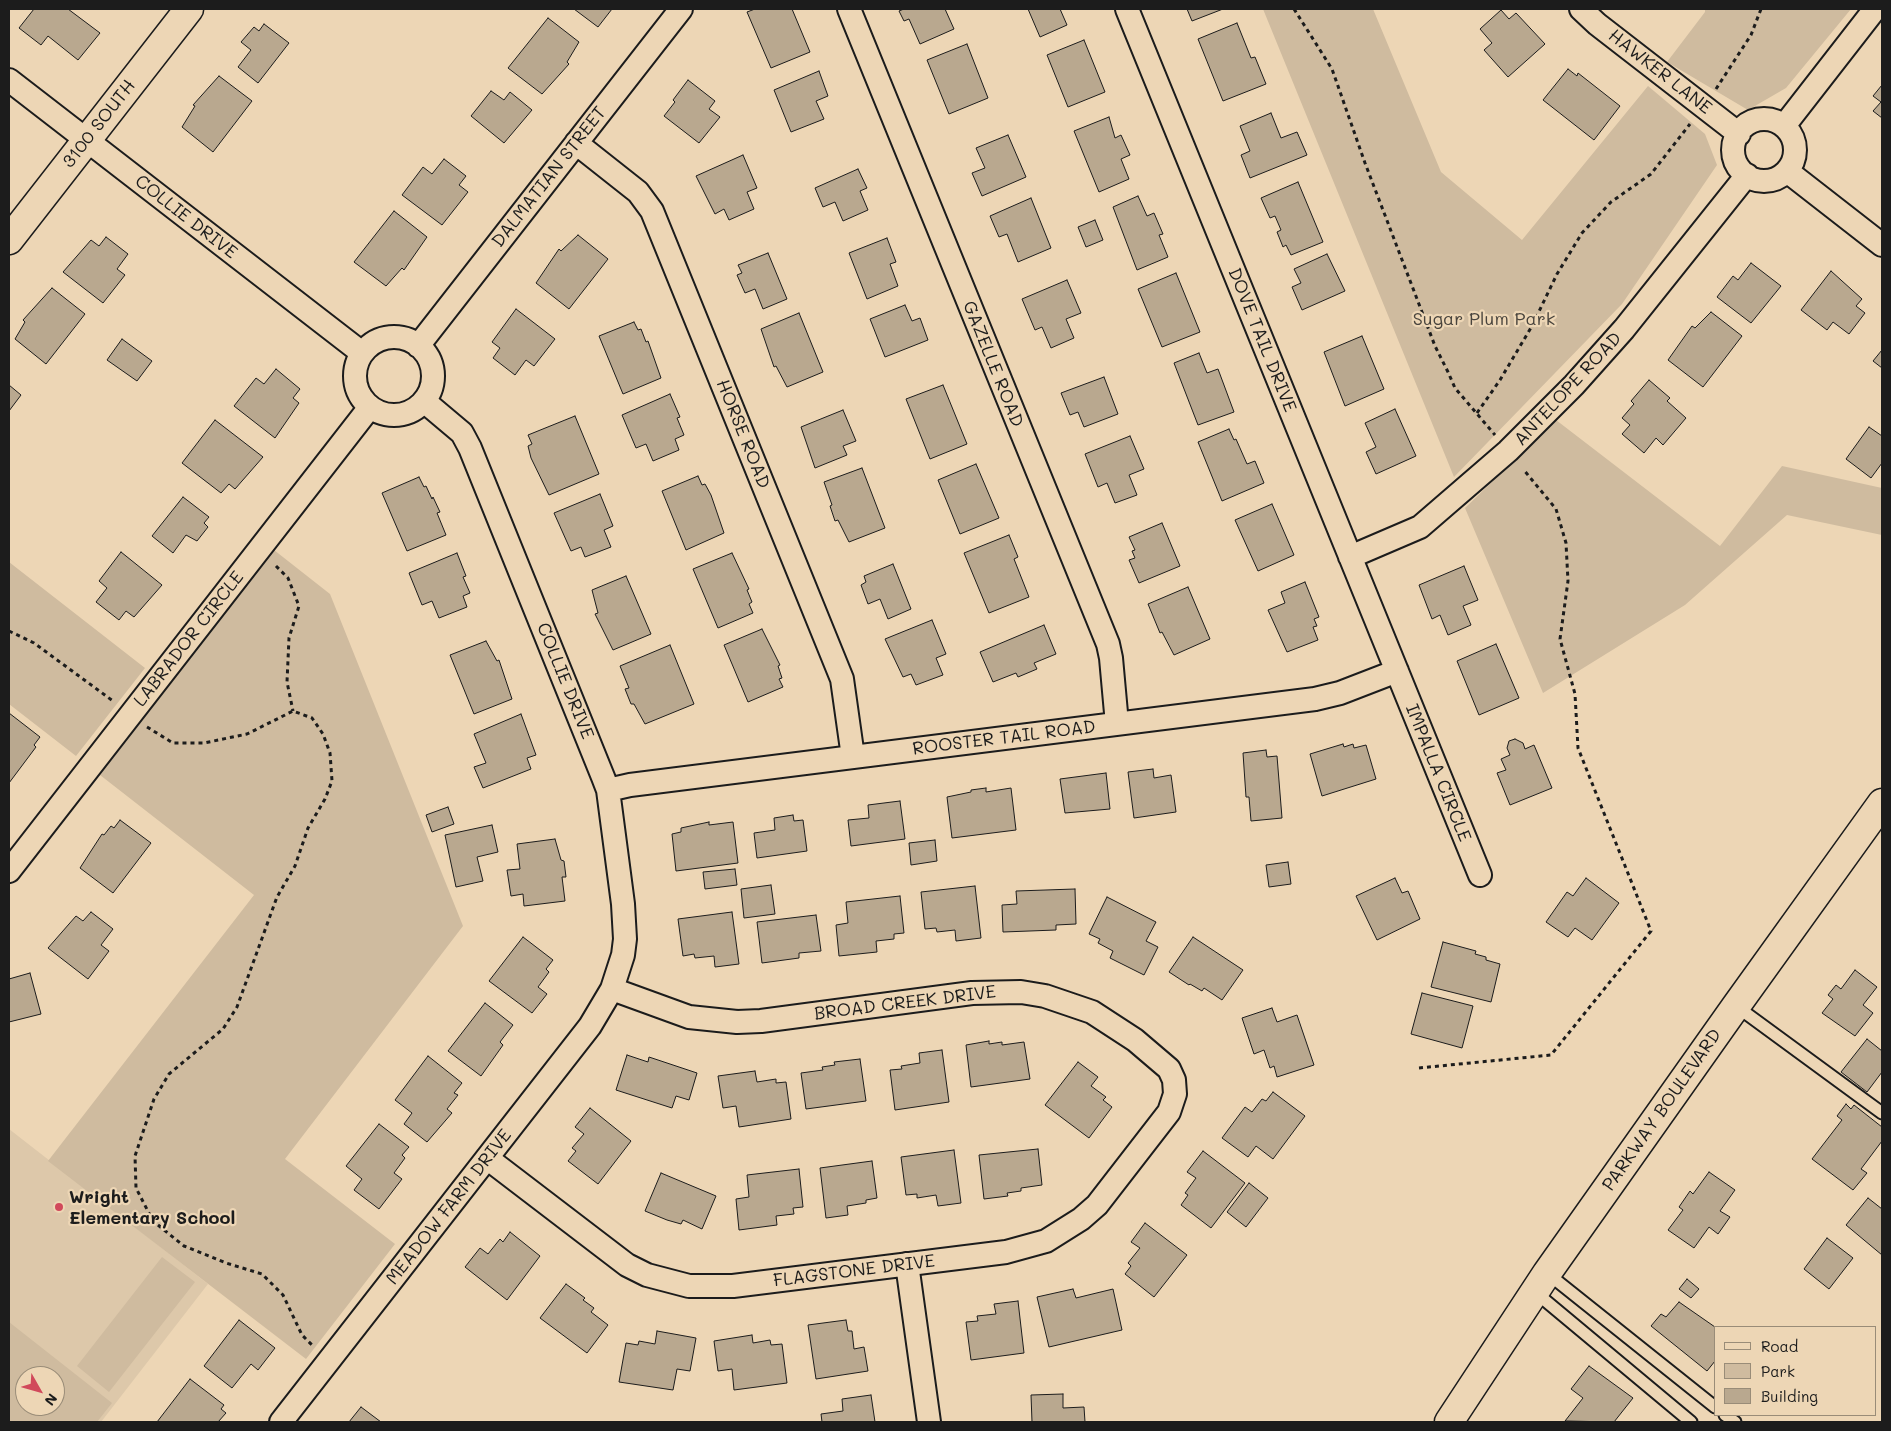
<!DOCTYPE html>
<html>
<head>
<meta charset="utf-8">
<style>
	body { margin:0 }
	#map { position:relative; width:1891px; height:1431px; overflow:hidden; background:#edd6b5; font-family:Mali,sans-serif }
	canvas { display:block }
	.frame { position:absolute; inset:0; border:10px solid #1c1c1c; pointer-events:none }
	.legend { position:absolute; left:1714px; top:1326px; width:162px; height:90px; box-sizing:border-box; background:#edd6b5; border:1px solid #998c78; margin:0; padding:6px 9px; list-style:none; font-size:15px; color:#1c1c1c }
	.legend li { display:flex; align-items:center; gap:10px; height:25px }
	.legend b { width:25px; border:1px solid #998c78 }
	.north { position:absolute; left:15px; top:1366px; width:50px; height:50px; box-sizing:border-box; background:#edd6b5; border:1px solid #998c78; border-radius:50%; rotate:128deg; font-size:14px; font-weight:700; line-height:20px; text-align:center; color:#1c1c1c }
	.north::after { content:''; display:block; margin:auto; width:18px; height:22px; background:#d1495b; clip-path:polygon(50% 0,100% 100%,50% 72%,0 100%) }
</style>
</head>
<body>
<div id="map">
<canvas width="1891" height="1431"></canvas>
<div class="frame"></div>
<ul class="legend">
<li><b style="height:6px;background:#edd6b5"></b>Road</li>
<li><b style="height:14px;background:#cfbb9f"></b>Park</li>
<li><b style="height:14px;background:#b9a88f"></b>Building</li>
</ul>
<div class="north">N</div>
</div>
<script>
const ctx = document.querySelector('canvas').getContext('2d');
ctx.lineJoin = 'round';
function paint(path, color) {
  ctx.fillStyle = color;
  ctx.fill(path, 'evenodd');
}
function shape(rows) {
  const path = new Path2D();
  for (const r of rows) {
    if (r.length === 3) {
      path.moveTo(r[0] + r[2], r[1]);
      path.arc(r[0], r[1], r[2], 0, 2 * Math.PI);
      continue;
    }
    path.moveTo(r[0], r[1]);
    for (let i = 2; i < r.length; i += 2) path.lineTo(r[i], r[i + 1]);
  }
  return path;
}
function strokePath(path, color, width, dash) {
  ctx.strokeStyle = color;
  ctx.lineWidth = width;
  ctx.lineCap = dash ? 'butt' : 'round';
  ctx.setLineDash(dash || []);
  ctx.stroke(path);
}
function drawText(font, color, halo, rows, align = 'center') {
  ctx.font = font + ' Mali,sans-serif';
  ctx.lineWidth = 4.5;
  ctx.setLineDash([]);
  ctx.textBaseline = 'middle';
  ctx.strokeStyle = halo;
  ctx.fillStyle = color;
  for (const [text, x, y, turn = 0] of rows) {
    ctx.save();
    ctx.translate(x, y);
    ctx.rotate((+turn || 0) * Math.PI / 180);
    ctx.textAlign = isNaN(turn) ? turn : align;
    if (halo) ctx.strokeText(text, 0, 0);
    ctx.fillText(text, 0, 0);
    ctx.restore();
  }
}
paint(shape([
	[9,1129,208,1284,101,1422,9,1422],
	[25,1376,55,1376,55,1406,25,1406]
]), '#ddc8aa');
paint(shape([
	[1263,9,1373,9,1441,172,1522,240,1648,86,1705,134,1717,165,1622,304,1454,477],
	[1705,9,1851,9,1786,88,1748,110,1667,62,1705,12],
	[1556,420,1720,546,1782,466,1882,488,1882,535,1787,515,1685,605,1543,693,1465,508],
	[274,550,330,594,463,926,285,1159,395,1244,306,1359,48,1161,254,895,100,775],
	[9,562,145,668,76,756,9,704],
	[162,1257,195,1282,109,1392,77,1366],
	[9,1322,112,1403,97,1422,9,1422],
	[25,1376,55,1376,55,1406,25,1406]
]), '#cfbb9f');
const building = shape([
	[34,9,68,9,100,33,78,60,48,36,41,45,19,28,34,9],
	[574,9,612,9,598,27,574,9],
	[755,9,792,9,810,52,771,68,747,12,755,9],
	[904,9,945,9,954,29,920,44,909,19,904,21,899,11,904,9],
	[1028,9,1060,9,1067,25,1040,37,1028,9],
	[1187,9,1223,9,1192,21,1187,9],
	[1501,10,1509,19,1516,13,1545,44,1508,77,1484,50,1492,43,1480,29,1501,10],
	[548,18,579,42,567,62,569,64,542,94,508,68,548,18],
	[1237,23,1251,58,1255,57,1266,84,1223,101,1198,39,1237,23],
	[264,24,289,43,258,83,238,67,251,50,241,42,254,27,259,31,264,24],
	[1084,40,1105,92,1068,107,1047,55,1084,40],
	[967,44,988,98,949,114,927,60,967,44],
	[1568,69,1577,76,1578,73,1620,106,1594,140,1543,100,1568,69],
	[819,71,828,96,816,101,824,119,791,132,774,90,819,71],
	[219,76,252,101,213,152,182,127,195,106,193,105,219,76],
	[688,80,715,101,709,109,720,117,699,143,664,116,675,102,673,100,688,80],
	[1882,85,1882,118,1873,111,1881,102,1873,96,1882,85],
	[491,91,504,100,510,92,532,110,504,143,471,116,491,91],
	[1271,113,1281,138,1297,132,1307,155,1250,178,1241,155,1250,151,1240,126,1271,113],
	[1109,117,1115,138,1121,135,1130,155,1121,159,1129,179,1099,192,1074,131,1109,117],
	[1008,135,1026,177,982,196,972,173,985,168,976,148,1008,135],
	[743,155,757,188,747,192,754,209,729,220,724,209,715,214,696,176,743,155],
	[444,159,466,176,459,185,468,192,442,225,402,195,423,167,432,174,444,159],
	[858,169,867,188,860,191,868,210,843,221,835,202,823,207,815,188,858,169],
	[1298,182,1323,242,1291,255,1286,245,1283,247,1277,232,1281,230,1275,216,1270,218,1261,198,1298,182],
	[1138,196,1147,216,1154,213,1163,234,1159,235,1168,257,1137,270,1113,207,1138,196],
	[1031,198,1051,248,1018,262,1007,234,999,237,990,216,1031,198],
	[394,211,427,237,404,270,402,268,386,286,354,262,394,211],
	[1095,220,1103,240,1086,247,1078,227,1095,220],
	[578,235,608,259,569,309,536,283,559,249,561,251,578,235],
	[106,237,128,254,117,269,125,275,103,303,63,272,91,240,99,246,106,237],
	[887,238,896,262,890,264,898,286,867,299,849,253,887,238],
	[768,253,787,299,763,309,755,289,745,293,737,275,742,273,738,265,768,253],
	[1327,254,1345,291,1302,310,1292,287,1301,283,1294,269,1327,254],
	[1751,263,1781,286,1751,323,1717,297,1733,276,1738,280,1751,263],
	[1831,271,1862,299,1856,306,1865,313,1849,334,1833,322,1827,330,1801,310,1831,271],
	[1176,273,1200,332,1162,347,1138,289,1176,273],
	[1067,280,1081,313,1066,319,1074,338,1051,348,1042,327,1035,330,1022,299,1067,280],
	[52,288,85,314,46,364,15,339,25,322,23,320,52,288],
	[905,305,912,321,920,318,928,340,885,357,870,319,905,305],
	[516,309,555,339,534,366,526,360,515,375,493,358,500,348,492,342,516,309],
	[1711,312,1742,336,1703,387,1668,360,1692,326,1695,328,1711,312],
	[799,313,823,372,787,387,776,366,774,367,761,329,799,313],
	[634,322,638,330,641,329,646,342,648,341,661,378,623,394,599,336,634,322],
	[1362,336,1384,389,1345,406,1324,352,1362,336],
	[122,339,152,361,137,381,107,360,122,339],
	[1882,350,1882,368,1873,361,1882,350],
	[1199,353,1207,373,1218,369,1234,412,1198,425,1174,363,1199,353],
	[276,369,300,389,293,398,299,403,275,438,234,406,256,378,264,384,276,369],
	[1104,377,1118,414,1084,427,1078,412,1070,415,1061,393,1104,377],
	[1649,380,1670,398,1667,401,1686,418,1663,445,1656,438,1644,453,1622,434,1630,425,1622,418,1634,404,1631,401,1649,380],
	[9,385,21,395,9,411,9,385],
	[943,385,967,444,930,459,906,399,943,385],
	[670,394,680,417,677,418,684,435,675,439,679,450,653,461,646,444,636,448,622,415,670,394],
	[1395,409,1416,456,1376,474,1366,452,1376,447,1365,423,1395,409],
	[843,410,856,441,843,446,847,455,815,468,801,427,843,410],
	[575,416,599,474,549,495,531,458,528,446,532,444,528,435,575,416],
	[215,420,263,457,235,489,229,484,221,493,182,463,215,420],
	[1869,427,1882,436,1882,463,1871,478,1846,459,1869,427],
	[1229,429,1234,440,1236,439,1247,464,1255,461,1264,483,1222,501,1198,442,1229,429],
	[1130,436,1144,469,1129,475,1137,495,1115,503,1107,483,1098,487,1085,454,1130,436],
	[976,464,999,518,960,534,938,480,976,464],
	[862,468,885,528,849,542,838,520,835,521,830,506,832,505,824,482,862,468],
	[698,476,702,485,705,484,711,495,724,533,686,550,662,491,698,476],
	[419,477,424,487,426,486,432,499,433,497,440,512,437,513,446,535,407,551,382,493,419,477],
	[600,494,613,526,604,530,611,547,585,557,581,547,571,551,554,513,600,494],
	[183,497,209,517,204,523,208,527,197,541,186,535,173,553,152,536,183,497],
	[1272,504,1294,555,1258,571,1235,520,1272,504],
	[1162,523,1180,566,1139,583,1129,560,1135,558,1132,551,1135,550,1129,537,1162,523],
	[1009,535,1018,557,1014,559,1029,597,989,613,964,553,1009,535],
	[121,552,162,585,134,617,126,611,119,620,96,602,107,588,99,581,121,552],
	[457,553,466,576,463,577,470,593,463,596,467,607,439,618,432,601,422,605,409,573,457,553],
	[732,553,749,589,747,590,752,602,749,604,753,613,718,628,693,569,732,553],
	[893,564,911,609,888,619,880,599,868,604,861,585,866,582,864,576,893,564],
	[1464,566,1478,600,1463,606,1471,625,1448,635,1440,615,1432,619,1419,585,1464,566],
	[626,576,651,634,613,650,595,614,598,613,592,590,626,576],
	[1305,582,1319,617,1314,619,1317,626,1313,627,1318,640,1287,652,1268,610,1285,603,1281,592,1305,582],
	[1188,587,1210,639,1174,655,1162,632,1160,633,1148,604,1188,587],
	[932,620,946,654,936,658,943,675,916,685,911,674,903,677,885,639,932,620],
	[1044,625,1056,654,1034,663,1037,669,1018,677,1016,673,993,682,980,652,1044,625],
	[762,629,780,665,778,666,782,678,779,679,783,687,748,702,724,645,762,629],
	[486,641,497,661,499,660,512,699,474,714,450,655,486,641],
	[1496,644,1519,698,1479,715,1457,661,1496,644],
	[670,645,694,704,645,724,634,704,631,704,625,689,629,688,620,666,670,645],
	[9,713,40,737,34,745,36,747,9,783,9,713],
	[521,714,536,755,527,758,531,769,483,788,474,767,486,763,474,734,521,714],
	[1515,739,1523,743,1525,749,1534,745,1552,788,1510,805,1497,773,1506,770,1501,759,1510,755,1507,748,1509,741,1515,739],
	[1343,744,1344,747,1353,744,1354,748,1366,745,1376,779,1322,796,1310,754,1343,744],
	[1266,750,1267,757,1277,756,1282,818,1251,821,1249,797,1246,797,1243,753,1266,750],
	[1153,769,1154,778,1171,775,1176,812,1134,818,1128,772,1153,769],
	[1106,773,1110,809,1065,813,1060,779,1106,773],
	[986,788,986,792,1011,788,1016,830,952,838,947,797,971,792,971,790,986,788],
	[900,801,905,839,851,846,848,820,869,818,868,805,900,801],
	[448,807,454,824,432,832,426,815,448,807],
	[793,815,794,821,803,820,807,851,757,858,754,833,775,830,774,818,793,815],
	[120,820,151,843,113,893,80,868,102,834,104,835,111,826,114,828,120,820],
	[709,822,709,825,733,822,738,863,676,871,672,834,681,832,681,828,709,822],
	[492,825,498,852,477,857,483,881,456,887,445,835,492,825],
	[555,839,561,860,564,861,566,877,562,877,565,901,524,906,523,894,511,896,507,870,520,869,517,844,555,839],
	[935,840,937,861,911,865,909,843,935,840],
	[1288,862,1291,884,1269,887,1266,865,1288,862],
	[735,869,737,885,705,889,703,872,735,869],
	[1395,878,1402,893,1408,891,1420,919,1377,940,1356,896,1395,878],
	[1586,878,1619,903,1592,940,1575,928,1568,937,1546,922,1567,892,1573,896,1586,878],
	[771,885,775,914,744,918,741,889,771,885],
	[975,886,981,938,956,941,955,930,937,932,936,928,925,929,921,892,975,886],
	[1075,889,1076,924,1056,925,1056,930,1003,932,1002,905,1017,904,1016,891,1075,889],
	[900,896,904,933,894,934,894,939,876,941,877,952,839,956,836,925,848,923,846,902,900,896],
	[1107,897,1156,922,1146,941,1158,947,1144,975,1110,958,1113,951,1098,943,1100,939,1089,934,1107,897],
	[91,912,113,929,101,945,109,951,88,979,48,948,76,916,83,921,91,912],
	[732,912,739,964,715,967,714,956,695,958,694,954,683,956,678,919,732,912],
	[816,915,821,951,799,953,799,958,762,963,757,922,816,915],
	[523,937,553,960,546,969,549,972,538,987,547,994,532,1013,489,981,523,937],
	[1193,937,1243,970,1222,1000,1204,988,1202,991,1190,984,1189,985,1169,972,1193,937],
	[1443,942,1476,951,1475,954,1486,957,1486,960,1500,964,1491,1002,1431,987,1443,942],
	[1855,970,1877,987,1863,1005,1873,1013,1855,1036,1822,1013,1833,999,1828,995,1836,985,1841,989,1855,970],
	[30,973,41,1014,9,1022,9,979,30,973],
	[1422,993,1473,1006,1462,1048,1411,1034,1422,993],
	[485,1003,513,1025,500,1042,503,1045,481,1076,448,1051,485,1003],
	[1272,1008,1277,1022,1297,1015,1314,1065,1277,1077,1274,1066,1270,1068,1264,1050,1254,1054,1242,1018,1272,1008],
	[1867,1039,1882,1051,1882,1072,1867,1092,1841,1072,1867,1039],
	[989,1041,989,1044,1002,1042,1002,1045,1024,1042,1030,1079,971,1087,966,1045,989,1041],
	[942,1050,949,1102,895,1110,890,1070,902,1069,901,1066,920,1063,919,1053,942,1050],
	[627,1055,648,1062,649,1057,697,1073,689,1100,676,1096,672,1108,616,1090,627,1055],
	[428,1056,462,1083,454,1093,458,1095,447,1109,452,1113,427,1142,404,1124,412,1113,395,1100,428,1056],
	[860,1059,866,1101,806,1109,801,1073,823,1070,822,1067,835,1065,834,1062,860,1059],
	[1078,1062,1098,1077,1091,1086,1106,1097,1103,1100,1112,1107,1089,1138,1045,1105,1078,1062],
	[755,1071,757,1082,776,1079,776,1083,786,1082,791,1119,739,1127,736,1106,723,1108,718,1076,755,1071],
	[1273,1092,1305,1116,1273,1159,1256,1146,1248,1157,1222,1138,1245,1107,1252,1112,1262,1099,1266,1101,1273,1092],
	[1846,1104,1851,1109,1854,1105,1882,1127,1882,1141,1861,1169,1867,1173,1853,1190,1812,1159,1842,1120,1837,1116,1846,1104],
	[590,1108,631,1141,598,1184,568,1161,576,1151,572,1148,584,1134,575,1127,590,1108],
	[379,1124,409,1147,402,1155,405,1158,394,1173,402,1179,379,1209,354,1190,362,1179,346,1166,379,1124],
	[1038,1149,1042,1185,1021,1188,1021,1191,1007,1193,1008,1196,984,1199,979,1155,1038,1149],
	[954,1150,961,1203,938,1206,936,1195,917,1198,917,1194,906,1195,901,1157,954,1150],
	[1203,1151,1245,1183,1211,1228,1181,1205,1188,1195,1185,1193,1196,1178,1187,1172,1203,1151],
	[872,1161,877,1198,866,1200,866,1203,847,1206,848,1215,826,1218,820,1168,872,1161],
	[799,1169,803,1207,793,1208,794,1214,776,1216,777,1225,739,1230,736,1199,749,1197,747,1175,799,1169],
	[1709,1172,1735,1190,1720,1211,1730,1217,1718,1234,1709,1227,1694,1248,1668,1230,1683,1210,1679,1207,1690,1191,1693,1194,1709,1172],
	[661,1173,716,1196,702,1229,683,1220,681,1224,667,1220,645,1211,661,1173],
	[1249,1183,1268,1198,1246,1227,1227,1212,1249,1183],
	[1868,1198,1882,1209,1882,1255,1846,1225,1868,1198],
	[1145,1223,1187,1255,1154,1297,1125,1274,1131,1266,1128,1263,1140,1248,1131,1242,1145,1223],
	[510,1232,540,1256,507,1300,465,1267,480,1248,488,1254,500,1239,503,1242,510,1232],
	[1827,1238,1853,1258,1829,1289,1804,1269,1827,1238],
	[1687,1279,1699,1289,1691,1298,1679,1289,1687,1279],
	[566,1284,585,1298,583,1300,594,1308,591,1312,608,1325,587,1353,540,1318,566,1284],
	[1073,1289,1076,1298,1113,1289,1122,1330,1049,1347,1037,1297,1073,1289],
	[1018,1301,1024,1353,971,1360,966,1322,978,1321,977,1316,996,1314,994,1304,1018,1301],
	[1679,1302,1715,1327,1715,1361,1707,1371,1651,1326,1661,1314,1666,1317,1679,1302],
	[239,1320,275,1348,258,1370,251,1364,232,1388,204,1366,239,1320],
	[846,1320,848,1331,852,1331,854,1349,864,1347,868,1371,816,1379,808,1325,846,1320],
	[657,1331,696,1338,690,1371,677,1369,673,1390,619,1382,626,1343,638,1345,639,1341,655,1344,657,1331],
	[752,1335,753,1343,770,1340,771,1345,782,1344,787,1383,734,1390,732,1369,718,1371,714,1341,752,1335],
	[1589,1366,1633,1398,1614,1422,1565,1421,1583,1398,1571,1389,1589,1366],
	[190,1379,224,1405,221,1409,226,1413,218,1422,157,1422,190,1379],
	[1063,1394,1063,1408,1084,1407,1085,1422,1032,1422,1031,1395,1063,1394],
	[871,1395,875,1422,822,1422,821,1414,843,1411,842,1399,871,1395],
	[361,1407,381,1422,349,1422,361,1407]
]);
paint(building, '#b9a88f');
strokePath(building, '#1c1c1c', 1);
const lane = shape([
	[1736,1006,1882,1113],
	[1547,1273,1715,1407],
	[1535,1292,1691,1422],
	[1725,1415,1735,1422]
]);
const street = shape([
	[849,9,1108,644,1111,658,1117,724],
	[1127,9,1480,875],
	[1581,9,1597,24,1739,134],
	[9,80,362,353],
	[1764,150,31],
	[1784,126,1875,9],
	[576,143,638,192,652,211,842,679,853,757],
	[1787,171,1882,245],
	[394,376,39],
	[418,346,681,9],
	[1350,557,1420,527,1508,451,1574,385,1624,329,1747,175],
	[608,790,630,785,1315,699,1340,693,1397,671],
	[9,871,370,407],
	[487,1158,627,1265,647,1275,689,1286,733,1286,1006,1252,1046,1241,1081,1219,1097,1205,1169,1112,1175,1094,1174,1080,1169,1069,1135,1040,1092,1012,1045,996,1021,992,972,993,761,1021,737,1022,689,1017,612,989],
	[907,1264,929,1422],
	[281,1422,590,1026,612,989,623,955,625,939,623,904,608,790,603,777,470,448,462,433,424,401]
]);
const secondary = shape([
	[9,240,189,9],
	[1449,1422,1547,1273,1736,1006,1882,803]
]);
strokePath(lane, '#1c1c1c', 15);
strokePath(street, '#1c1c1c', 26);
strokePath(secondary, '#1c1c1c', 31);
strokePath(shape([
	[1294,9,1332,69,1365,163,1435,346,1448,372,1455,388,1495,435],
	[1716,89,1751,35,1761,9],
	[1477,413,1500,380,1532,326,1557,274,1582,233,1611,202,1651,174,1690,124],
	[276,566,288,578,299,606,289,638,287,682,293,711],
	[9,631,34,643,113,701],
	[147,727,173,743,204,743,247,734,293,711,312,718,323,734,330,753,332,781,325,799,308,828,295,866,277,897,237,1007,223,1029,169,1074,154,1099,135,1156,136,1188,153,1221,184,1246,226,1263,262,1274,283,1295,302,1335,312,1345],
	[1419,1068,1551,1055,1651,931,1578,748,1575,694,1560,639,1568,581,1566,543,1556,509,1523,469]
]), '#1c1c1c', 3, [4, 4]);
strokePath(lane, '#edd6b5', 11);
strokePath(street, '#edd6b5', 22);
strokePath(secondary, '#edd6b5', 28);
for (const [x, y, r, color] of [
	[59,1207,5,"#d1495b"]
]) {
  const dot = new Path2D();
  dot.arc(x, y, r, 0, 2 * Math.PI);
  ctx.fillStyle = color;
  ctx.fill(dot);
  strokePath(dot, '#edd6b5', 2);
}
drawText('18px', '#1c1c1c', '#edd6b5', [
	["HAWKER LANE",1660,72,38],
	["3100 SOUTH",99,124,-52],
	["DALMATIAN STREET",549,177,-52],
	["COLLIE DRIVE",186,217,38],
	["DOVE TAIL DRIVE",1262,340,68],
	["GAZELLE ROAD",993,364,68],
	["ANTELOPE ROAD",1568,389,-47],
	["HORSE ROAD",743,434,68],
	["LABRADOR CIRCLE",189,639,-52],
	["COLLIE DRIVE",565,681,68],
	["ROOSTER TAIL ROAD",1004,738,-7],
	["IMPALLA CIRCLE",1438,773,68],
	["BROAD CREEK DRIVE",905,1003,-7],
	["PARKWAY BOULEVARD",1662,1110,-55],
	["MEADOW FARM DRIVE",449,1207,-52],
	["FLAGSTONE DRIVE",854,1271,-7]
]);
drawText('18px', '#49443d', '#edd6b5', [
	["Sugar Plum Park",1484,319]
]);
drawText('bold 18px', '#1c1c1c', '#edd6b5', [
	["Wright",69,1197],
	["Elementary School",69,1218]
], 'left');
</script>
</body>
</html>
